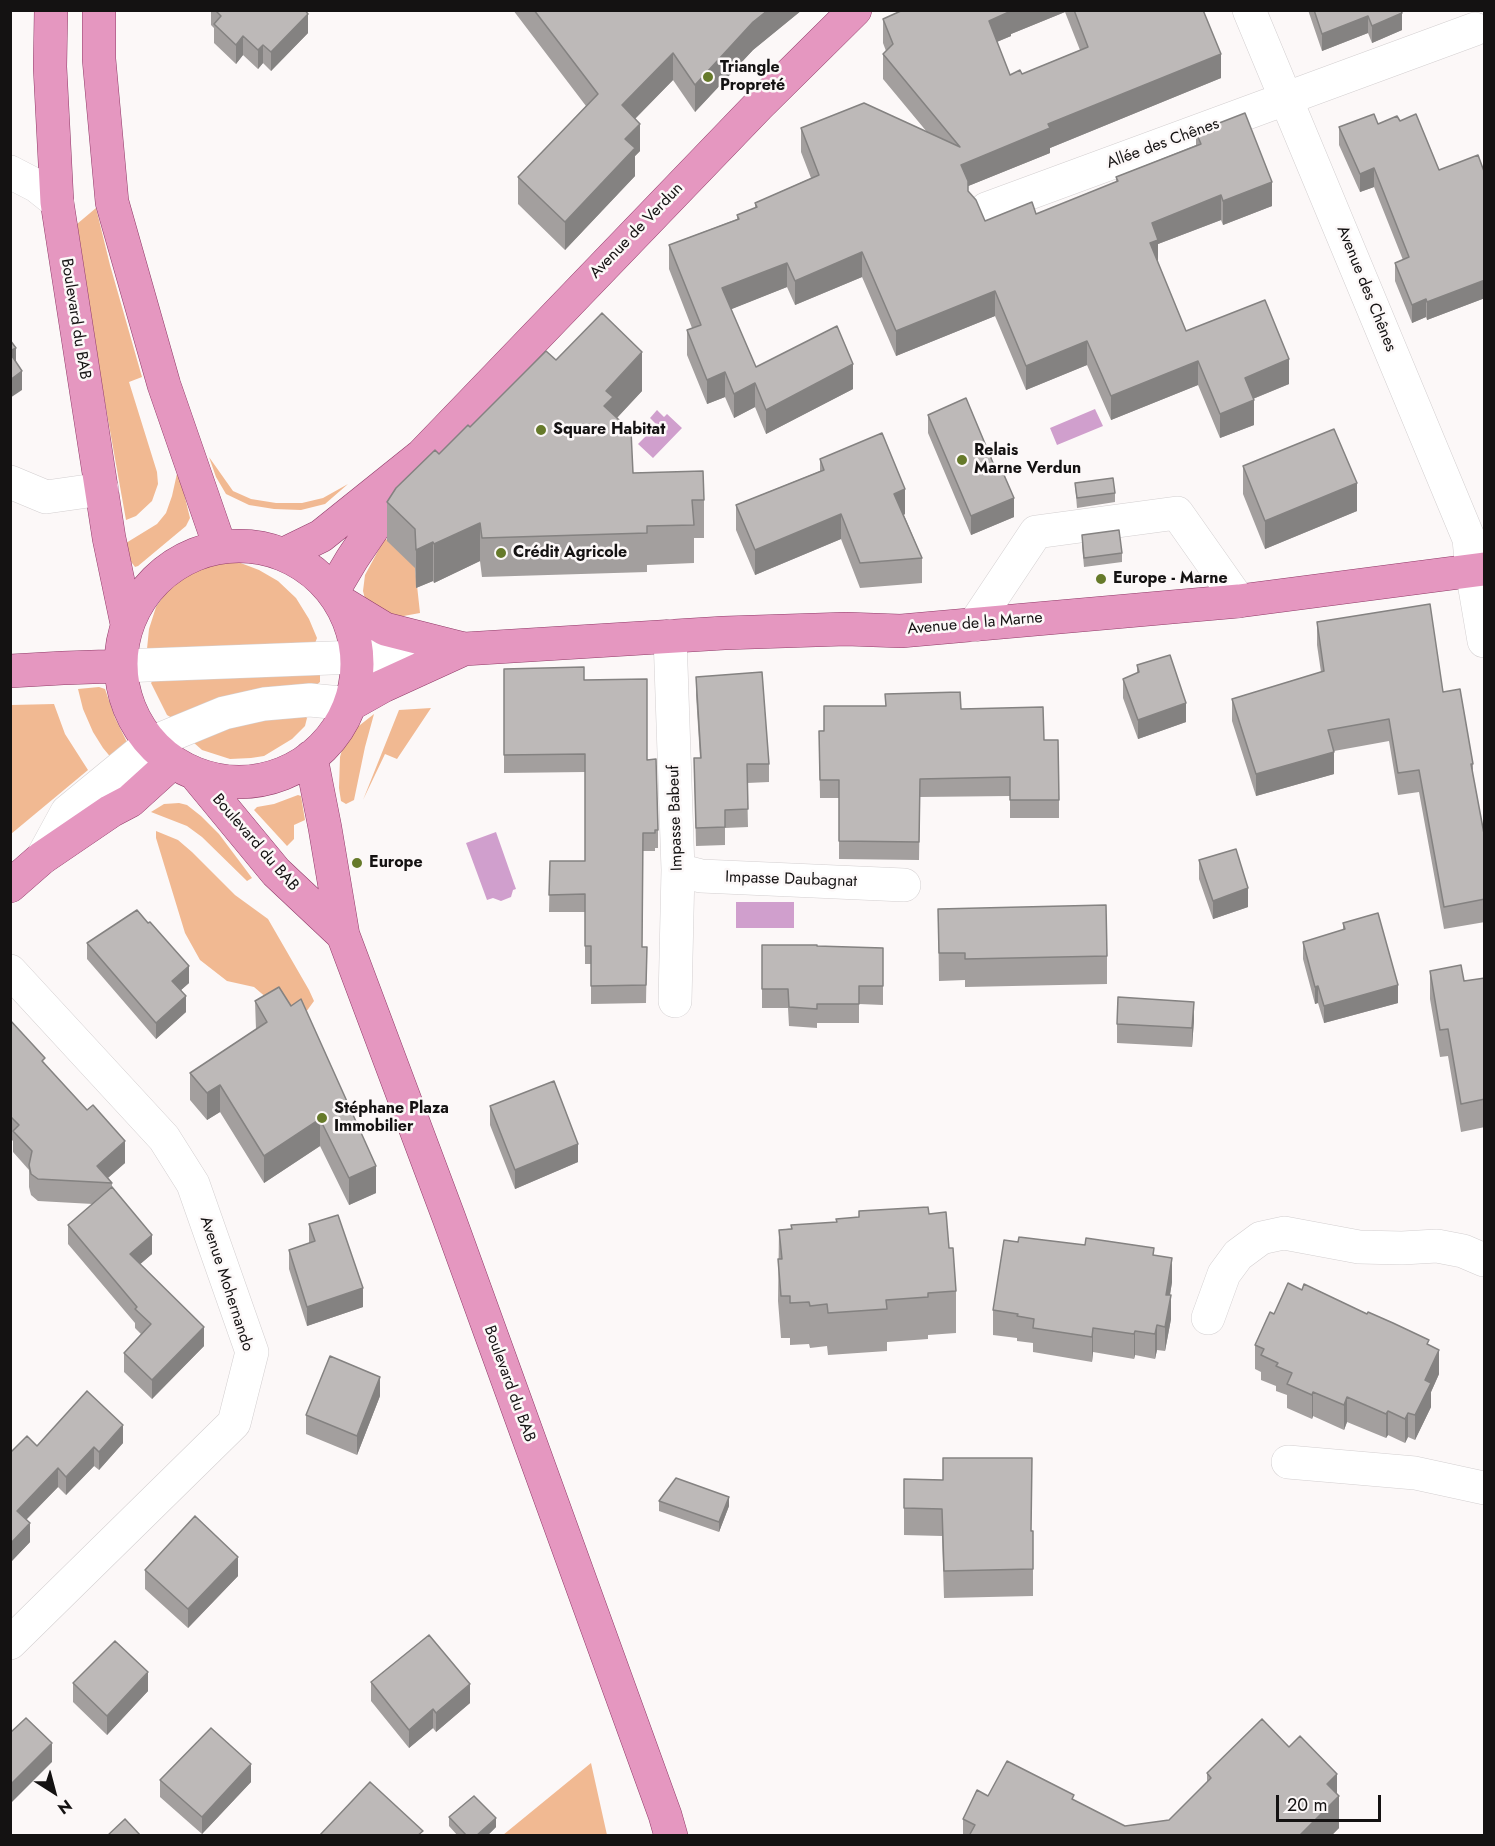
<!DOCTYPE html>
<html>
<head>
<meta charset="utf-8">
<style>
	body { margin:0 }
	#map { position:relative; width:1495px; height:1846px; overflow:hidden; background:#fcf8f8; font-family:Jost,sans-serif }
	canvas { display:block }
	.frame { position:absolute; inset:0; border:12px solid #141212; pointer-events:none }
	.north { position:absolute; left:24px; top:1762px; width:60px; height:60px; -webkit-text-stroke:4px #fcf8f8; paint-order:stroke; rotate:144deg; font-size:16px; font-weight:700; line-height:24px; text-align:center; color:#141212 }
	.north::after { content:''; display:block; margin:auto; width:21px; height:27px; background:#141212; clip-path:polygon(50% 0,100% 100%,50% 72%,0 100%) }
	.scale { position:absolute; left:1276px; top:1795px; width:105px; height:27px; box-sizing:border-box; border:3px solid #141212; border-top:0; padding-left:8px; font-size:18px; line-height:21px; white-space:nowrap; color:#141212; -webkit-text-stroke:4px #fcf8f8; paint-order:stroke }
</style>
</head>
<body>
<div id="map">
<canvas width="1495" height="1846"></canvas>
<div class="frame"></div>
<div class="north">N</div>
<div class="scale">20 m</div>
</div>
<script>
const ctx = document.querySelector('canvas').getContext('2d');
ctx.lineJoin = 'round';
function paint(path, color) {
  ctx.fillStyle = color;
  ctx.fill(path, 'evenodd');
}
function shape(rows) {
  const path = new Path2D();
  for (const r of rows) {
    if (r.length === 3) {
      path.moveTo(r[0] + r[2], r[1]);
      path.arc(r[0], r[1], r[2], 0, 2 * Math.PI);
      continue;
    }
    path.moveTo(r[0], r[1]);
    for (let i = 2; i < r.length; i += 2) path.lineTo(r[i], r[i + 1]);
  }
  return path;
}
function strokePath(path, color, width, dash) {
  ctx.strokeStyle = color;
  ctx.lineWidth = width;
  ctx.lineCap = dash ? 'butt' : 'round';
  ctx.setLineDash(dash || []);
  ctx.stroke(path);
}
function drawText(font, color, halo, rows, align = 'center') {
  ctx.font = font + ' Jost,sans-serif';
  ctx.lineWidth = 5;
  ctx.setLineDash([]);
  ctx.textBaseline = 'middle';
  ctx.strokeStyle = halo;
  ctx.fillStyle = color;
  for (const [text, x, y, turn = 0] of rows) {
    ctx.save();
    ctx.translate(x, y);
    ctx.rotate((+turn || 0) * Math.PI / 180);
    ctx.textAlign = isNaN(turn) ? turn : align;
    if (halo) ctx.strokeText(text, 0, 0);
    ctx.fillText(text, 0, 0);
    ctx.restore();
  }
}
paint(shape([
	[96,208,110,265,142,377,129,382,157,472,158,484,152,501,136,516,126,520,102,386,77,224],
	[209,457,233,491,251,499,276,503,302,503,323,498,348,484,325,504,301,510,274,509,249,505,226,494,216,477],
	[178,469,190,518,186,526,138,566,135,567,129,559,126,543,157,524,166,513,172,496],
	[385,538,415,567,420,613,398,617,367,607,363,591,365,575],
	[214,561,238,562,259,570,278,581,296,598,309,619,317,638,314,646,147,649,149,629,156,607,171,585,191,569],
	[320,668,320,682,314,687,172,718,167,715,151,683,154,679],
	[99,687,105,689,115,718,128,744,113,760,103,748,93,732,83,709,78,689],
	[54,704,65,734,88,770,11,834,11,705],
	[431,708,397,759,385,754,363,800,399,710],
	[304,714,307,718,305,726,292,739,264,756,251,758,230,759,202,750,193,742,202,730],
	[374,714,365,747,354,800,346,804,341,801,339,788,340,757,346,736],
	[298,795,301,796,305,820,294,825,294,839,287,846,254,810,257,807,274,804],
	[179,803,187,805,201,816,219,834,252,878,247,881,202,837,187,826,151,812,164,804],
	[156,831,178,840,192,852,235,895,268,919,309,990,314,1001,306,1012,295,1022,254,987,227,981,200,960,185,933,156,838],
	[591,1763,607,1835,503,1835]
]), '#f1b992');
paint(shape([
	[1095,409,1103,426,1057,445,1050,428],
	[657,410,664,417,667,414,682,428,653,458,638,444,657,425,650,418],
	[496,832,516,889,513,890,511,897,501,901,493,898,487,900,466,843],
	[736,902,794,902,794,928,736,928]
]), '#d09fcd');
const minor = shape([
	[1249,10,1469,539,1472,571,1484,641],
	[10,172,37,186,57,202],
	[986,209,1475,29],
	[10,482,46,497,102,489],
	[974,625,1036,532,1177,513,1239,601],
	[670,636,678,870,675,1001],
	[121,666,410,655,456,650],
	[42,858,67,812,151,743,224,713,264,704,310,700,351,704],
	[678,870,701,876,904,885],
	[10,971,164,1138,193,1184,252,1352,234,1423,10,1643],
	[1208,1318,1224,1274,1238,1255,1261,1238,1284,1233,1359,1247,1402,1248,1437,1246,1463,1251,1484,1260],
	[1288,1462,1415,1473,1484,1488]
]);
const major = shape([
	[51,10,50,67,57,202,109,538,127,624],
	[99,10,99,59,112,202,164,385,220,547],
	[239,664,118],
	[284,554,321,536,422,455,758,106,855,10],
	[333,591,352,559,404,482],
	[339,601,385,629,464,649,724,633,846,629,901,631,1239,601,1484,569],
	[10,671,63,668,121,666],
	[351,704,383,686,464,649],
	[311,757,325,828,343,935,449,1218,665,1815,671,1836],
	[196,775,276,872,343,935],
	[10,886,42,858,111,811,130,801,173,762]
]);
strokePath(minor, '#d3cfd0', 34);
strokePath(major, '#903b68', 34);
strokePath(minor, '#fff', 33);
strokePath(major, '#e597c0', 33);
paint(shape([
	[211,10,305,10,308,33,271,71,263,63,258,69,243,55,236,64,214,43,214,28,211,25],
	[513,10,802,10,753,50,695,112,673,80,635,119,640,151,635,156,635,176,565,250,518,204,518,177,586,106],
	[903,10,1203,10,1221,78,1050,148,1050,153,968,186,968,191,985,221,1036,214,1116,182,1116,177,1196,145,1196,132,1272,206,1223,225,1221,220,1158,244,1158,263,1186,331,1289,384,1253,399,1254,425,1220,438,1198,385,1111,420,1087,365,1026,390,995,316,896,356,862,277,795,305,787,287,731,309,756,367,853,389,766,434,755,407,734,418,725,397,707,404,687,355,687,330,692,328,669,269,669,245,737,219,737,215,755,208,755,203,811,178,801,152,801,128,927,132,883,79,883,54,886,51,883,43,883,19],
	[1065,12,1080,50,1022,74,1010,75,997,42,1011,36,1011,34],
	[1308,10,1401,10,1402,30,1372,43,1368,33,1322,51],
	[1400,121,1439,170,1485,174,1485,298,1427,320,1426,317,1412,323,1395,281,1395,263,1403,260,1374,187,1360,192,1339,145,1339,127],
	[556,360,642,391,617,418,633,473,704,500,704,538,694,538,694,563,647,565,647,572,482,577,480,561,434,583,433,581,416,588,415,568,387,541,387,502,470,427],
	[928,415,996,470,1014,517,971,535,928,433],
	[820,459,905,514,904,515,922,558,922,583,860,588,841,539,755,575,736,530,736,505,820,471],
	[1243,466,1357,511,1265,549,1243,494],
	[1075,483,1115,493,1115,502,1077,508],
	[1082,535,1122,553,1122,562,1084,567,1082,545],
	[1317,622,1443,692,1473,764,1473,776,1485,839,1485,922,1444,929,1419,792,1398,795,1389,741,1334,751,1334,774,1256,796,1232,721,1232,699,1321,672,1317,645],
	[1137,665,1186,722,1138,739,1123,698,1123,679,1137,673],
	[504,669,584,680,647,760,658,830,658,848,655,848,655,851,643,851,642,947,647,947,646,1003,591,1004,591,964,585,964,585,912,549,912,550,861,585,861,585,772,504,773],
	[696,677,769,764,769,782,747,783,748,827,725,828,725,845,696,846,694,758,700,758,696,695],
	[961,709,1044,740,1059,800,1059,818,1010,818,1010,796,920,797,919,860,839,859,839,798,820,798,819,731],
	[1199,860,1248,907,1213,919,1199,879],
	[938,909,1107,956,1107,984,965,987,965,980,939,981],
	[1343,923,1398,1003,1324,1023,1318,1003,1315,1004,1303,959,1303,942,1343,930],
	[87,943,189,983,181,990,186,1012,156,1039,87,959],
	[762,945,883,948,883,1005,859,1004,859,1023,817,1023,817,1028,789,1026,788,1008,762,1008],
	[1430,971,1464,981,1485,978,1485,1127,1461,1132,1448,1056,1440,1057,1430,999],
	[255,1001,376,1193,349,1205,320,1146,264,1183,220,1112,207,1120,190,1100,190,1073,256,1029],
	[10,1020,125,1163,108,1178,112,1183,112,1187,152,1254,140,1264,204,1346,152,1399,124,1372,124,1353,141,1334,135,1328,135,1323,68,1244,68,1225,93,1204,38,1201,31,1195,29,1187,29,1170,13,1152,13,1141,10,1138],
	[1194,1020,1192,1047,1117,1043,1117,1024],
	[490,1106,578,1162,515,1189,490,1125],
	[929,1214,949,1248,956,1291,956,1333,928,1335,928,1339,887,1342,887,1351,828,1355,827,1346,810,1348,809,1344,790,1345,790,1338,781,1338,778,1301,779,1230,836,1222],
	[309,1224,363,1307,307,1326,289,1269,289,1250,309,1243],
	[1018,1242,1154,1255,1172,1282,1170,1295,1171,1319,1165,1351,1157,1350,1155,1359,1135,1355,1134,1359,1093,1352,1092,1362,1033,1352,1033,1343,1017,1341,1017,1338,993,1335,993,1310],
	[1302,1290,1429,1345,1439,1374,1431,1392,1431,1407,1415,1440,1408,1437,1405,1443,1388,1435,1386,1438,1347,1422,1344,1430,1313,1416,1312,1419,1287,1408,1287,1395,1276,1391,1276,1386,1261,1380,1261,1372,1255,1369,1255,1345,1274,1314],
	[380,1396,357,1455,306,1434,306,1415],
	[123,1443,99,1470,94,1466,66,1495,58,1487,27,1519,30,1542,10,1563,37,1446],
	[904,1479,1033,1531,1033,1596,944,1598,942,1536,904,1535],
	[659,1501,729,1506,719,1532,659,1511],
	[145,1570,238,1576,188,1628,145,1589],
	[371,1682,470,1703,436,1732,433,1728,409,1748,371,1701],
	[73,1683,148,1691,107,1735,73,1702],
	[1207,1773,1337,1795,1339,1828,1331,1836,963,1836,963,1819,1074,1800,1125,1826,1169,1820,1207,1782],
	[160,1780,251,1782,202,1834,160,1797],
	[449,1817,496,1827,487,1836,458,1836,449,1826]
]), '#a39f9e');
paint(shape([
	[768,10,802,10,753,50,695,112,695,85,753,22],
	[1011,10,1065,10,1065,12,1011,34,1011,36,989,45,989,21],
	[1402,13,1402,30,1372,43,1372,26],
	[308,14,308,33,271,71,271,52],
	[1368,16,1368,33,1322,51,1322,34],
	[243,36,243,55,236,64,236,45],
	[263,45,263,63,258,69,258,50],
	[673,53,673,80,622,132,622,105],
	[1221,54,1221,78,1050,148,1050,153,961,189,961,165,1048,124],
	[640,124,640,151,635,156,635,176,565,250,565,222,625,139],
	[1374,168,1374,187,1360,192,1360,174],
	[1272,182,1272,206,1223,225,1223,201],
	[1221,195,1221,220,1158,244,1158,264,1150,243,1152,223],
	[862,252,862,277,795,305,795,281],
	[787,263,787,287,722,313,722,288],
	[1485,280,1485,298,1427,320,1427,302],
	[995,291,995,316,896,356,896,331],
	[1426,299,1426,317,1412,323,1412,305],
	[1087,341,1087,365,1026,390,1026,366],
	[16,348,16,366,10,370,10,351],
	[642,352,642,391,613,422,604,406,606,391],
	[1289,359,1289,384,1245,402,1245,378],
	[1198,361,1198,385,1111,420,1111,396],
	[853,364,853,389,766,434,766,410],
	[22,371,22,390,10,398,10,380],
	[725,372,725,397,707,404,707,380],
	[755,383,755,407,734,418,734,394],
	[1254,400,1254,425,1220,438,1220,414],
	[1357,483,1357,511,1265,549,1265,521],
	[905,489,905,514,894,519,894,494],
	[1014,498,1014,517,971,535,971,516],
	[841,514,841,539,755,575,755,550],
	[480,523,480,561,434,583,434,544],
	[11,531,11,549,10,554,10,536],
	[433,542,433,581,416,588,416,550],
	[1186,703,1186,722,1138,739,1138,720],
	[1334,752,1334,774,1256,796,1256,774],
	[1248,888,1248,907,1213,919,1213,901],
	[189,966,189,983,172,998,172,981],
	[1398,985,1398,1003,1324,1023,1324,1006],
	[1318,986,1318,1003,1315,1004,1315,987],
	[186,996,186,1012,156,1039,156,1023],
	[1194,1002,1194,1020,1192,1047,1192,1028],
	[220,1085,220,1112,207,1120,207,1093],
	[320,1119,320,1146,264,1183,264,1156],
	[125,1141,125,1163,103,1182,97,1166],
	[578,1144,578,1162,515,1189,515,1170],
	[376,1166,376,1193,349,1205,349,1178],
	[152,1235,152,1254,130,1273,130,1254],
	[1172,1258,1172,1282,1166,1319,1166,1295],
	[363,1288,363,1307,307,1326,307,1307],
	[1171,1295,1171,1319,1165,1351,1165,1327],
	[1157,1325,1157,1350,1155,1359,1155,1334],
	[204,1327,204,1346,152,1399,152,1380],
	[1093,1328,1093,1352,1092,1362,1092,1337],
	[1135,1331,1135,1355,1134,1359,1134,1334],
	[1439,1350,1439,1374,1431,1392,1431,1407,1415,1440,1415,1415,1425,1380],
	[380,1377,380,1396,357,1455,357,1436],
	[1313,1392,1313,1416,1312,1419,1312,1395],
	[1347,1397,1347,1422,1344,1430,1344,1405],
	[1388,1411,1388,1435,1386,1438,1386,1414],
	[1408,1413,1408,1437,1405,1443,1405,1419],
	[123,1425,123,1443,99,1470,99,1452],
	[94,1447,94,1466,66,1495,66,1477],
	[58,1468,58,1487,17,1529,17,1511],
	[729,1497,729,1506,719,1532,719,1522],
	[30,1523,30,1542,10,1563,10,1544],
	[238,1557,238,1576,188,1628,188,1609],
	[148,1672,148,1691,107,1735,107,1716],
	[470,1684,470,1703,436,1732,436,1713],
	[433,1709,433,1728,409,1748,409,1730],
	[52,1743,52,1762,10,1804,10,1785],
	[251,1764,251,1782,202,1834,202,1817],
	[1337,1774,1337,1798,1339,1796,1339,1828,1331,1836,1299,1836,1327,1784],
	[496,1818,496,1827,487,1836,476,1836]
]), '#848281');
const building = shape([
	[215,10,305,10,308,14,271,52,263,45,258,50,243,36,236,45,214,24,221,16,215,10],
	[534,10,768,10,753,22,695,85,673,53,622,105,640,124,625,139,635,148,565,222,518,177,598,94,534,10],
	[903,10,1011,10,1011,11,989,21,1010,75,1020,70,1022,74,1088,47,1074,10,1203,10,1221,54,1048,124,1050,128,961,165,968,181,968,191,976,200,985,221,1032,202,1036,214,1118,181,1116,177,1201,144,1196,132,1245,113,1272,182,1223,201,1221,195,1152,223,1158,240,1150,243,1186,331,1265,300,1289,359,1245,378,1254,400,1220,414,1198,361,1111,396,1087,341,1026,366,995,291,896,331,862,252,795,281,787,263,722,288,756,367,837,326,853,364,766,410,755,383,734,394,725,372,707,380,687,330,701,325,669,245,739,219,737,215,757,207,755,203,819,175,801,128,864,103,960,147,883,54,893,44,883,19,903,10],
	[1314,10,1401,10,1402,13,1372,26,1368,16,1322,34,1314,10],
	[1374,114,1378,124,1397,116,1400,121,1416,114,1439,170,1478,155,1485,174,1485,280,1427,302,1426,299,1412,305,1395,263,1409,257,1374,168,1360,174,1339,127,1374,114],
	[602,313,642,352,606,391,613,397,604,406,631,431,633,473,703,471,704,500,692,500,694,525,647,526,647,533,482,538,480,523,434,544,433,542,416,550,415,529,387,502,396,488,435,450,439,454,468,425,470,427,546,351,556,360,602,313],
	[10,340,16,348,10,351,10,340],
	[10,353,22,371,10,380,10,353],
	[966,398,996,470,1001,468,1014,498,971,516,928,415,966,398],
	[1334,429,1357,483,1265,521,1243,466,1334,429],
	[882,433,905,489,894,494,922,558,860,563,841,514,755,550,736,505,824,470,820,459,882,433],
	[1113,478,1115,493,1077,498,1075,483,1113,478],
	[1119,530,1122,553,1084,558,1082,535,1119,530],
	[1430,604,1443,692,1460,689,1473,764,1471,764,1485,839,1485,899,1444,907,1419,770,1398,773,1389,719,1328,730,1334,752,1256,774,1232,699,1324,671,1317,622,1430,604],
	[1170,655,1186,703,1138,720,1123,679,1139,672,1137,665,1170,655],
	[584,667,584,680,647,679,647,760,656,759,658,830,655,830,655,833,643,833,642,947,647,947,646,985,591,986,591,946,585,946,585,894,549,895,550,861,585,861,585,754,504,755,504,669,584,667],
	[762,672,769,764,747,764,748,809,725,810,725,827,696,828,694,758,701,758,696,677,762,672],
	[960,692,961,709,1043,707,1044,740,1058,740,1059,800,1010,800,1010,777,920,779,919,842,839,841,839,780,820,780,819,731,824,731,824,706,886,706,885,694,960,692],
	[1236,849,1248,888,1213,901,1199,860,1236,849],
	[1106,905,1107,956,965,959,965,953,939,953,938,909,1106,905],
	[137,910,148,923,150,922,189,966,172,981,186,996,156,1023,87,943,137,910],
	[1378,913,1398,985,1324,1006,1318,986,1315,987,1303,942,1345,929,1343,923,1378,913],
	[762,945,817,945,817,946,883,948,883,986,859,986,859,1004,817,1004,817,1009,789,1007,788,989,762,989,762,945],
	[1461,965,1464,981,1485,978,1485,1099,1461,1104,1448,1029,1440,1030,1430,971,1461,965],
	[279,987,291,1006,301,999,376,1166,349,1178,320,1119,264,1156,220,1085,207,1093,190,1073,267,1022,255,1001,279,987],
	[1118,997,1194,1002,1192,1028,1117,1024,1118,997],
	[10,1020,45,1058,42,1061,87,1110,93,1105,125,1141,97,1166,112,1183,38,1179,31,1174,29,1165,32,1151,13,1131,19,1125,10,1116,10,1020],
	[554,1081,578,1144,515,1170,490,1106,554,1081],
	[112,1187,152,1235,130,1254,204,1327,152,1380,124,1353,151,1324,135,1309,137,1307,68,1225,112,1187],
	[928,1207,929,1214,946,1212,949,1248,953,1248,956,1291,928,1293,928,1297,886,1300,887,1309,828,1313,827,1304,810,1306,809,1302,790,1303,790,1296,781,1296,778,1259,782,1259,779,1230,792,1229,791,1225,837,1222,836,1219,859,1217,859,1211,928,1207],
	[338,1215,363,1288,307,1307,289,1250,315,1241,309,1224,338,1215],
	[1019,1237,1085,1245,1086,1238,1154,1248,1153,1255,1172,1258,1166,1295,1171,1295,1165,1327,1157,1325,1155,1334,1135,1331,1134,1334,1093,1328,1092,1337,1033,1328,1034,1319,1017,1316,1018,1314,993,1310,1004,1240,1018,1242,1019,1237],
	[1288,1283,1302,1290,1304,1284,1367,1314,1368,1312,1393,1323,1429,1340,1427,1344,1439,1350,1425,1380,1431,1383,1415,1415,1408,1413,1405,1419,1388,1411,1386,1414,1347,1397,1344,1405,1313,1392,1312,1395,1287,1384,1292,1373,1276,1366,1278,1363,1261,1355,1264,1349,1255,1345,1270,1312,1274,1314,1288,1283],
	[330,1356,380,1377,357,1436,306,1415,330,1356],
	[87,1391,123,1425,99,1452,94,1447,66,1477,58,1468,17,1511,30,1523,10,1544,10,1453,27,1436,37,1446,87,1391],
	[943,1458,1032,1458,1031,1531,1033,1531,1033,1569,944,1571,942,1509,904,1508,904,1479,943,1480,943,1458],
	[676,1478,729,1497,719,1522,659,1501,676,1478],
	[195,1516,238,1557,188,1609,145,1570,195,1516],
	[429,1635,470,1684,436,1713,433,1709,409,1730,371,1682,429,1635],
	[115,1641,148,1672,107,1716,73,1683,115,1641],
	[26,1718,52,1743,10,1785,10,1733,26,1718],
	[1262,1719,1289,1747,1300,1736,1337,1774,1327,1784,1339,1796,1299,1836,969,1836,975,1825,963,1819,977,1790,988,1796,1007,1761,1074,1795,1072,1799,1125,1826,1169,1820,1211,1778,1207,1773,1262,1719],
	[211,1728,251,1764,202,1817,160,1780,211,1728],
	[370,1782,423,1831,417,1836,319,1836,370,1782],
	[474,1796,496,1818,476,1836,467,1836,449,1817,474,1796],
	[125,1819,141,1836,107,1836,125,1819]
]);
paint(building, '#bdb9b8');
strokePath(building, '#848281', 1.5);
for (const [x, y, r, color] of [
	[708,77,6,"#667a2a"],
	[541,430,6,"#667a2a"],
	[962,460,6,"#667a2a"],
	[501,553,6,"#667a2a"],
	[1101,579,6,"#667a2a"],
	[357,863,6,"#667a2a"],
	[322,1118,6,"#667a2a"]
]) {
  const dot = new Path2D();
  dot.arc(x, y, r, 0, 2 * Math.PI);
  ctx.fillStyle = color;
  ctx.fill(dot);
  strokePath(dot, '#fcf8f8', 2);
}
drawText('bold 16px', '#141212', '#fcf8f8', [
	["Triangle",720,68],
	["Propreté",720,86],
	["Square Habitat",553,430],
	["Relais",974,451],
	["Marne Verdun",974,469],
	["Crédit Agricole",513,553],
	["Europe - Marne",1113,579],
	["Europe",369,863],
	["Stéphane Plaza",334,1109],
	["Immobilier",334,1127]
], 'left');
drawText('16px', '#141212', '#fcf8f8', [
	["Allée des Chênes",1163,144,-20],
	["Avenue de Verdun",637,231,-46],
	["Avenue des Chênes",1366,289,68],
	["Boulevard du BAB",75,319,81],
	["Avenue de la Marne",975,624,-5],
	["Impasse Babeuf",676,818,-92],
	["Boulevard du BAB",255,843,49],
	["Impasse Daubagnat",791,880,2],
	["Avenue Mohernando",226,1284,72],
	["Boulevard du BAB",509,1384,70]
]);
</script>
</body>
</html>
